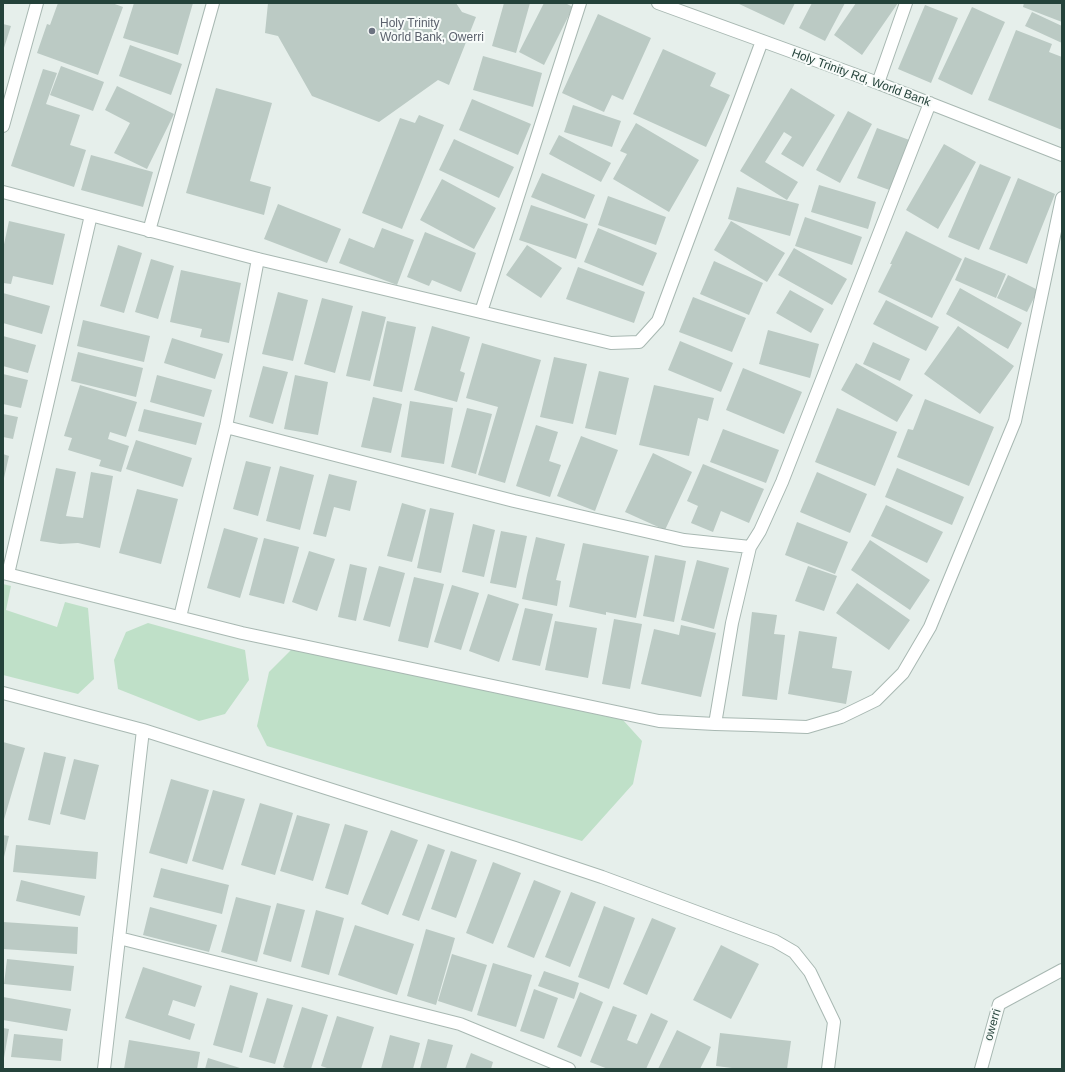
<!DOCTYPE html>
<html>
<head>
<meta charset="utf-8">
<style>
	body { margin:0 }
	#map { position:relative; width:1065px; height:1072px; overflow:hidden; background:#e6efeb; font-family:Arial,sans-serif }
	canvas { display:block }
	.frame { position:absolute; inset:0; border:4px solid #24423a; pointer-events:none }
</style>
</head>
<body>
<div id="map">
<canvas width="1065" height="1072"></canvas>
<div class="frame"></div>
</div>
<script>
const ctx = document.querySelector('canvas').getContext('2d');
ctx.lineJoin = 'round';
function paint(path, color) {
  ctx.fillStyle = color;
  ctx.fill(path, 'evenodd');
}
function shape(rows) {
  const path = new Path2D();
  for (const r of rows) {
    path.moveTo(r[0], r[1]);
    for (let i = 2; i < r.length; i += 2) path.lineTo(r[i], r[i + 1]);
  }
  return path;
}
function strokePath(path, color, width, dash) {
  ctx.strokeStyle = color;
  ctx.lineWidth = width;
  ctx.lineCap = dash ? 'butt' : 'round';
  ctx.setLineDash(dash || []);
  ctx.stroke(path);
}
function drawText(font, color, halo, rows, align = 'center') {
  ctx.font = font + ' Arial,sans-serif';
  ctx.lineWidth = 4;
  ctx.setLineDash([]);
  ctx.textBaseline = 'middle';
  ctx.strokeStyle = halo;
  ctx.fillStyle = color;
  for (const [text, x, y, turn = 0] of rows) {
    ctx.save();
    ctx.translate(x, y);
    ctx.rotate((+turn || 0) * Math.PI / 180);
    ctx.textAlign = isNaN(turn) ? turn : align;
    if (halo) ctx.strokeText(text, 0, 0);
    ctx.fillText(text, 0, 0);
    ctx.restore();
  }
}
paint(shape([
	[3,584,11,586,6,610,57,627,65,602,88,608,94,679,78,694,3,675],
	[148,623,245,650,249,680,225,714,199,721,118,689,114,660,126,632],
	[293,648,623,720,642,741,633,784,582,841,267,746,257,726,269,672]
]), '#bfe0c8');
paint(shape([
	[58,3,112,3,123,7,98,75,37,53,47,24,50,25],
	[134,3,193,3,178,55,123,38],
	[268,3,456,3,462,12,476,17,449,85,438,80,379,122,312,96,278,36,265,33],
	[504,3,530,3,516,53,492,46],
	[544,3,565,3,573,7,544,65,519,52],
	[737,3,795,3,784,25],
	[812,3,845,3,825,41,799,28],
	[856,3,898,3,862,55,834,35],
	[1024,3,1062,3,1062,22,1023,7],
	[925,5,958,18,931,83,898,69],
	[972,7,1005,22,972,95,938,79],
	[1032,12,1062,26,1062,43,1025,26],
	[598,14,651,38,623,100,612,95,604,112,562,93],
	[3,24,11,26,3,51],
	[1016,30,1052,44,1049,52,1062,57,1062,130,988,100],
	[130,45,182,64,171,95,119,76],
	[663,49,716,73,710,86,730,95,706,147,633,114],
	[483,56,542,73,533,107,473,90],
	[61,66,104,82,93,111,50,95],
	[43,69,57,73,46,104,80,115,70,145,86,150,74,187,11,166],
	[117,86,174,114,147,169,114,153,130,123,105,110],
	[216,88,272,103,250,181,271,187,264,215,186,193],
	[791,88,835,115,803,167,781,154,792,137,784,132,765,162,798,182,787,200,740,171],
	[472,99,531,124,518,155,459,130],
	[573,105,621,121,612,147,564,132],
	[848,111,872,124,840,183,816,170],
	[419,115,444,125,402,229,362,213,400,118,415,123],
	[636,123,699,160,669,212,613,179,627,154,620,151],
	[877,128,912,141,892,191,857,178],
	[559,135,611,163,601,182,549,154],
	[454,139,514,167,499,198,439,170],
	[944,144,976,162,938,229,906,210],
	[91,155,153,172,143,207,81,190],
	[980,164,1011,177,979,250,948,237],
	[542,173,595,195,585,219,531,197],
	[1018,178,1055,194,1027,264,989,249],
	[442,179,496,208,474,249,420,220],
	[819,185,876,202,868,229,811,212],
	[737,187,799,204,790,236,728,219],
	[608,196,666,217,656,245,598,225],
	[278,204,341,229,327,263,264,239],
	[531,205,588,224,576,259,519,240],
	[805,217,862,237,852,265,795,246],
	[9,221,65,234,53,285,13,276,11,284,3,283,3,249],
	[731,221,785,253,767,282,714,250],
	[382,228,414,240,397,285,339,263,349,238,374,248],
	[598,228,657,253,643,286,584,262],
	[906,231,962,259,932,318,878,292,892,264,890,264],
	[425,232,476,253,461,292,432,280,429,286,407,277],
	[118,245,142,253,124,313,100,306],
	[527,245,562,268,541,298,506,275],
	[794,248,847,279,832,305,778,275],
	[965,257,1006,274,996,298,955,280],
	[151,259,174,266,158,319,135,312],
	[714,261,763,283,749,315,700,294],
	[578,267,645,292,634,323,566,299],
	[181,270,241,283,229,343,200,337,202,329,170,322],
	[1008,275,1038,290,1027,312,997,298],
	[960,288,1022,323,1008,349,946,314],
	[790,290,824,309,811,333,776,313],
	[278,292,308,300,293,361,262,354],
	[3,293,50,306,42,334,3,323],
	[693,297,746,318,732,352,679,332],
	[322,298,353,306,335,373,304,364],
	[886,300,939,327,926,351,873,324],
	[362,311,386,317,370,381,346,376],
	[83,320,150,336,144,362,77,346],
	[387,321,416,327,402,392,373,386],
	[432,326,470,337,460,371,465,373,457,402,414,390],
	[958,326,1014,366,980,414,924,374],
	[768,330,819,344,810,378,759,364],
	[3,336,36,345,28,373,3,366],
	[172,338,223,354,215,379,164,363],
	[680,341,733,363,721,392,668,370],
	[873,342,910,359,900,381,863,364],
	[482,343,541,360,505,483,478,475,498,407,466,398],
	[78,352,143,368,136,397,71,381],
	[554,357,587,364,573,424,540,417],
	[856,363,913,395,897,422,841,390],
	[263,366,288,372,273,424,249,417],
	[743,368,802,392,784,434,726,410],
	[599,371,629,378,616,435,585,428],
	[3,374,28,380,21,408,3,404],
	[157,375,212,390,204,417,150,402],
	[295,375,328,382,318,435,284,429],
	[80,385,137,402,126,437,110,432,108,439,129,446,121,472,99,466,101,460,68,450,72,438,64,436],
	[654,385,714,398,708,421,698,418,689,456,639,445],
	[373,397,402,404,391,453,361,447],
	[925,399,994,427,969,486,897,457,908,429,913,430],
	[410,401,453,408,444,464,401,457],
	[467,408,492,414,476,474,451,467],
	[837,408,897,432,875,486,815,462],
	[144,409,202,423,196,445,138,431],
	[3,414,18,417,13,439,3,437],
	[536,425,558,432,549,461,561,465,550,497,516,486],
	[723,429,779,450,766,483,710,462],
	[581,436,618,450,595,511,557,496],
	[136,440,192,458,183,487,126,469],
	[653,453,692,472,665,530,625,512],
	[3,454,9,456,4,478,3,478],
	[246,461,271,467,258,516,233,509],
	[703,464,764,489,749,523,721,511,713,532,691,523,698,506,687,501],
	[280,466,314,475,300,530,266,521],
	[56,468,76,472,66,516,83,518,91,472,113,476,100,548,78,543,60,544,40,541],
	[897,468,964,497,952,525,885,497],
	[817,472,867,494,850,533,800,512],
	[329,474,357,481,350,511,334,507,326,537,313,534],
	[137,489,178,499,161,564,119,553],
	[402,503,426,510,412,562,387,556],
	[886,505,943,532,927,563,871,536],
	[430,508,454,513,441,573,417,568],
	[797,522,848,542,835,574,785,555],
	[473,524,495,530,484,577,462,572],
	[224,528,258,538,240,598,207,588],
	[501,531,527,536,516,588,490,583],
	[536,537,565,544,556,580,561,581,557,606,522,599,527,575],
	[264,538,299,547,284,604,249,595],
	[870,540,930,580,910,610,851,570],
	[583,543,649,556,636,618,606,612,606,615,569,607],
	[309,551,335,559,317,611,292,602],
	[655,555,686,561,674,622,643,616],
	[697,560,729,568,714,629,681,620],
	[350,564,367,568,356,621,338,617],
	[379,566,405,573,390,627,363,620],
	[808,566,837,576,824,611,795,601],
	[414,577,444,584,428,648,398,641],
	[857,583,910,620,889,650,836,613],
	[452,585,479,593,461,650,434,642],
	[488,594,519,604,499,662,469,651],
	[525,608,553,614,540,666,512,660],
	[752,612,777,615,774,634,785,635,777,700,742,696],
	[614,619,642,624,630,689,602,684],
	[555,621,597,628,588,678,545,670],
	[681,625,716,633,701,697,641,684,654,629,679,635],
	[799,631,837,637,832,668,852,671,846,704,788,694],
	[3,742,25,748,3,823],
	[44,752,66,757,50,825,28,820],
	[74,759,99,765,85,820,60,814],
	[171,779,209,790,187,864,149,853],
	[213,790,245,799,223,870,192,861],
	[260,803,293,813,275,875,241,865],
	[297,815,330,824,313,881,280,871],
	[345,824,368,831,348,895,325,888],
	[391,830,418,840,388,915,361,904],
	[3,835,9,836,4,857,3,857],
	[428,844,445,850,419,921,402,915],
	[16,845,98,852,96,879,13,872],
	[451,851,477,860,456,918,431,909],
	[493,862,521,873,493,944,466,933],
	[161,868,229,885,222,914,153,897],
	[21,880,85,896,80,916,16,901],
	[534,880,561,891,534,958,507,947],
	[571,892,596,902,570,967,545,957],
	[236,897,271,906,257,962,221,952],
	[277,903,305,910,291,962,263,954],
	[604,906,635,918,609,989,578,977],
	[150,907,217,925,209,952,143,935],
	[316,910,344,918,329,975,301,967],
	[652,918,676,928,647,995,623,984],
	[3,922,78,927,77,954,3,949],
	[355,925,414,944,397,995,338,975],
	[426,929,455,938,436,1005,407,996],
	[721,945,759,964,731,1019,693,1000],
	[452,954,487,965,472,1012,438,1001],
	[7,959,74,966,71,991,4,984],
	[493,963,532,975,516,1027,477,1015],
	[143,967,202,986,195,1007,173,1000,168,1015,195,1024,190,1040,125,1018],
	[544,971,579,983,574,999,538,986],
	[230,985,258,993,242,1053,213,1045],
	[534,989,558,998,544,1039,520,1031],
	[580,992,603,1002,581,1057,557,1047],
	[3,997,71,1009,67,1031,3,1020],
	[267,998,293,1005,275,1064,249,1057],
	[613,1006,637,1015,627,1040,637,1044,651,1013,668,1021,646,1069,608,1069,590,1062],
	[302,1007,328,1015,311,1069,288,1069,283,1067],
	[337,1016,374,1027,361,1069,330,1069,321,1066],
	[3,1028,9,1029,4,1058,3,1058],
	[677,1030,711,1047,700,1069,658,1069],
	[720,1033,791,1041,787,1069,740,1069,716,1066],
	[14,1034,63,1039,61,1061,11,1057],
	[390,1035,420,1043,413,1069,381,1069],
	[428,1039,453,1045,446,1069,420,1069],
	[129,1040,200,1052,197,1069,124,1069],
	[471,1053,493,1062,491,1069,465,1069],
	[208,1058,240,1068,239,1069,205,1069]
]), '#bbcac4');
const minor = shape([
	[658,3,878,83,1062,155],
	[878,83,906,3],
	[3,126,37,3],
	[3,192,258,259,611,343,639,342,658,321,762,41],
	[149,231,213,3],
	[481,312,580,3],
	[226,427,514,501,684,540,750,547],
	[3,573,242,633,659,721,715,724,751,725,807,727,841,717,876,700,903,673,930,627,1015,421,1062,198],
	[8,574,91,215],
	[180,617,226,427,258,259],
	[3,693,143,730,515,848,602,877,775,941,794,952,810,972,834,1022,828,1069],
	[715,724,732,623,750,547,760,531,782,482,930,103],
	[119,938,460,1024,569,1069],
	[104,1069,143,730],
	[981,1069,999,1004,1062,970]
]);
strokePath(minor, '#a8b8b2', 14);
strokePath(minor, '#fff', 12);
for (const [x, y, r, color] of [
	[372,31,4,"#6b7280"]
]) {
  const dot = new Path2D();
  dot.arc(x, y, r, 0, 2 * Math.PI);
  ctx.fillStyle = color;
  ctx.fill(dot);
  strokePath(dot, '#f7fbf9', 1.5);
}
drawText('12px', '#5b616d', '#f7fbf9', [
	["Holy Trinity",380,24],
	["World Bank, Owerri",380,38]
], 'left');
drawText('12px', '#24423a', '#f7fbf9', [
	["Holy Trinity Rd, World Bank",861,78,20],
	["owerri",993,1025,-74]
]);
</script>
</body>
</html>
